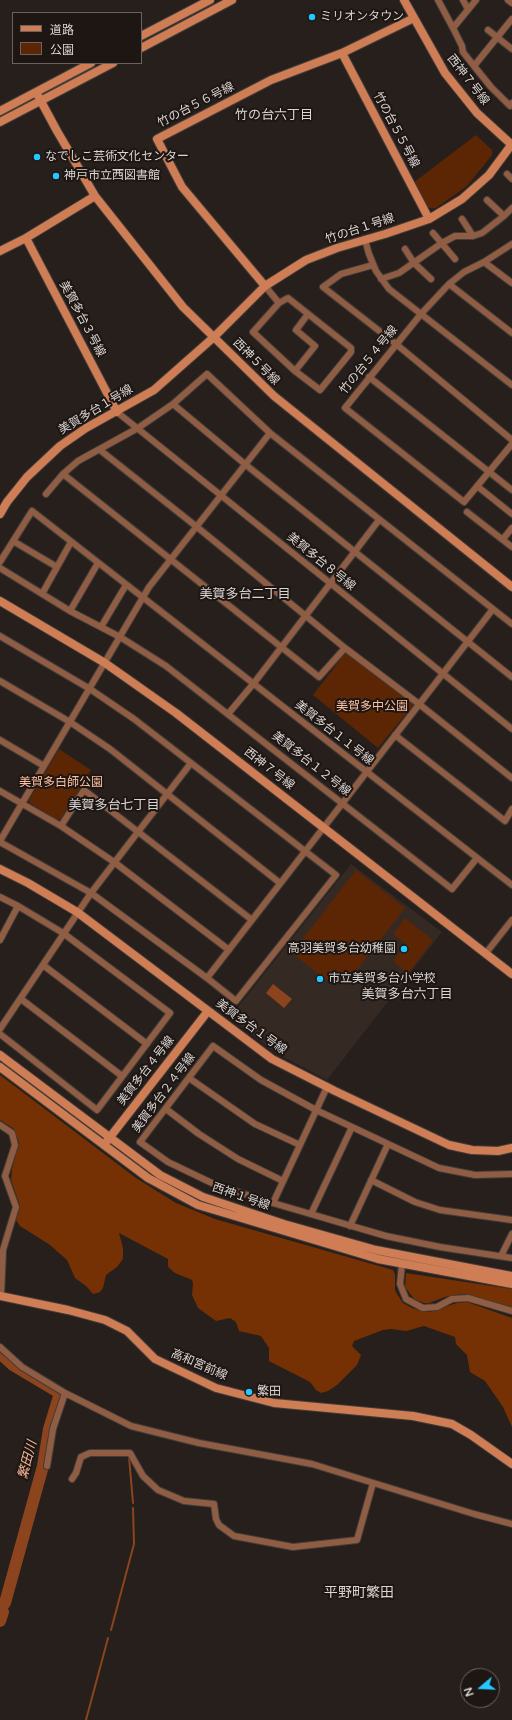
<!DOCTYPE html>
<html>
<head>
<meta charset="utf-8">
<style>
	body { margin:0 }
	#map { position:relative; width:512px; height:1720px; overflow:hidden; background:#261f1c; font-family:"Varela Round","Noto Sans JP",sans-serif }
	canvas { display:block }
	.legend { position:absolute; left:12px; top:12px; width:130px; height:52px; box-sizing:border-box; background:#1d1613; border:1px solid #696260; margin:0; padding:5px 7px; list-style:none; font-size:12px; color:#dad5d3 }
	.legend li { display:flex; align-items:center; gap:8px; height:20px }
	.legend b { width:20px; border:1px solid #696260 }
	.north { position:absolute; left:460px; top:1668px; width:40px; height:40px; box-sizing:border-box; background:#1d1613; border:1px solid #696260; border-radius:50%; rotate:251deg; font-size:11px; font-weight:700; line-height:16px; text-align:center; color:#dad5d3 }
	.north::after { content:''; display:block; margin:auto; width:14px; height:18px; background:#23c9fe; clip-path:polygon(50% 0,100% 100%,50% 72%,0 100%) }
</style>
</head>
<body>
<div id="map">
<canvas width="512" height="1720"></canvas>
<ul class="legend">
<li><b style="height:5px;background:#cf7d55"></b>道路</li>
<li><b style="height:11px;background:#5c2605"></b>公園</li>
</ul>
<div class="north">N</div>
</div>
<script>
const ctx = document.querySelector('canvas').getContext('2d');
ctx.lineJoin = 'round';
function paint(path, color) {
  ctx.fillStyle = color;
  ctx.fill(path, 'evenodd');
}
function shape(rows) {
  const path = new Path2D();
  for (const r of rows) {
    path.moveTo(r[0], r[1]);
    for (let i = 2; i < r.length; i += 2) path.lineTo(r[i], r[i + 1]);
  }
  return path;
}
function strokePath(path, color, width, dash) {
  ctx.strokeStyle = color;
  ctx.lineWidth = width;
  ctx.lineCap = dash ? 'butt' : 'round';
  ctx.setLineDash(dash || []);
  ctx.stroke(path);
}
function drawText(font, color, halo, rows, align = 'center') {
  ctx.font = font + ' "Varela Round","Noto Sans JP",sans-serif';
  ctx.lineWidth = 4;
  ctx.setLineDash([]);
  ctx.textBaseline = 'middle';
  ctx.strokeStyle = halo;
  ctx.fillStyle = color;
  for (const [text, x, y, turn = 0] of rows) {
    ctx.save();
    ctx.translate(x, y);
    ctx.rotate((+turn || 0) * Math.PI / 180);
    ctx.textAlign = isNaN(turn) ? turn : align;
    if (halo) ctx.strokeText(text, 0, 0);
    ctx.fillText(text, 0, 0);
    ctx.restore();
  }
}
paint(shape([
	[351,864,442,932,327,1080,274,1052,230,1017]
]), '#342923');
paint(shape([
	[476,135,492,150,492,155,467,186,436,208,428,208,413,183],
	[347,651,414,704,378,748,313,695],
	[59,749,91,770,63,818,58,820,30,803,29,800],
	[356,870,405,908,353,975,326,980,292,953],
	[405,918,433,940,408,974,393,961,406,944,393,934]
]), '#5c2605');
paint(shape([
	[0,1075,136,1178,176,1203,215,1219,393,1270,395,1274,395,1290,397,1294,403,1303,412,1308,429,1312,457,1303,467,1302,512,1318,512,1427,503,1407,485,1381,470,1372,467,1355,456,1344,455,1337,424,1326,406,1331,391,1329,383,1330,354,1341,352,1346,361,1355,357,1365,337,1385,328,1391,321,1393,316,1390,310,1382,269,1361,269,1348,261,1336,239,1331,236,1322,230,1318,216,1321,198,1308,192,1295,193,1283,192,1280,175,1273,169,1268,168,1266,168,1259,119,1233,123,1248,123,1259,117,1267,106,1275,103,1288,100,1292,93,1294,86,1286,75,1278,67,1260,50,1245,20,1226,16,1220,20,1206,11,1180,12,1169,19,1143,14,1129,0,1120],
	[406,1273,512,1289,512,1309,478,1298,462,1294,445,1297,429,1303,424,1303,414,1299,405,1287]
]), '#753003');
paint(shape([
	[273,984,292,999,284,1008,266,993]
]), '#8b441d');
strokePath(shape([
	[129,1457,133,1503],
	[111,1630,134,1544,133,1508],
	[86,1720,108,1638]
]), '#8b441d', 2);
strokePath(shape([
	[0,1353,13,1365,60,1393,49,1429,43,1466,5,1603],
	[0,1621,3,1612]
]), '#8b441d', 12);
const street = shape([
	[438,0,453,28,476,0],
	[463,0,468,9],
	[508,0,512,3],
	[512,19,474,66,491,87,510,106,512,103],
	[453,28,462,46,463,52,474,66],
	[488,30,512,49],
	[507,174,512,179],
	[487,200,504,216],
	[462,219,473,236],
	[433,233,455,259],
	[365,240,369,254,376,271,389,289,512,385],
	[512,244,484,262,464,272,449,284,421,314,345,408,464,502,512,444],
	[405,249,414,263,431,279],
	[484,262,512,283],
	[373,265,341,274,323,287,396,344,512,440],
	[381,279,399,273,442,243,455,236,473,236,482,233,504,216,512,208],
	[449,284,512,333],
	[265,286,279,303,288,298,351,348,351,352,320,390,295,371,253,332,279,303],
	[295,371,315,346,296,330,308,314],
	[369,377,512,490],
	[173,404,246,465,512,677],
	[117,412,512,729],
	[100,450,197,527,345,648,419,704,512,778],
	[477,486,512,514],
	[46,494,63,474],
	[467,512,512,547],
	[503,539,512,528],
	[13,541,57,567],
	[0,562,32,511,512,885],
	[0,568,70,611,120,637,166,666,452,889,477,858],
	[42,594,71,542],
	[70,611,98,563],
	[101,627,126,585],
	[0,636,90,689,134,719,336,875,236,1001,207,978],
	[345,648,319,677,63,474,78,461,138,428,173,404,207,374,270,433,512,624],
	[0,681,70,722,110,749,280,883],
	[228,714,254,683,379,520],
	[395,735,505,821,512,809],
	[0,740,44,766],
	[0,791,61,826,114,862,229,950],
	[61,826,84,790,252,920],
	[0,841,149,587,270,433],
	[0,842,91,893,207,978,493,609],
	[0,897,18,906,63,933,170,1013,97,1110,0,1034],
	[0,940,18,906],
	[486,953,512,920],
	[43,965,147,1044],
	[21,999,122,1076],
	[0,1029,91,893,191,763],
	[189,1078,255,1124,300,1145],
	[166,1109,199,1134,238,1159,283,1181],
	[0,1125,12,1133,15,1145,5,1176,16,1207,3,1250,1,1296],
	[512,1174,475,1175,439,1168,316,1110,261,1080,213,1046,140,1142,168,1162,216,1185,273,1203,386,1236,440,1247,512,1258],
	[371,1180,415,1202,440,1210,512,1220],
	[273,1203,327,1087],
	[311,1214,352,1127],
	[350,1226,388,1144],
	[501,1256,512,1234],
	[402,1264,400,1284,406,1299,423,1308,437,1307,452,1299,468,1298,512,1311],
	[0,1347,22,1367,65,1393,131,1426,199,1443,312,1464,474,1514,512,1524],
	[47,1466,53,1429,65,1393],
	[72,1479,76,1473,81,1457,90,1453,130,1453,143,1476,158,1490,184,1501,214,1504,216,1519,219,1525,234,1536,293,1547,357,1540,373,1483]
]);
const secondary = shape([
	[404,0,445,73,477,113,512,145],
	[141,36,210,0],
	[141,48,232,0],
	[342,53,429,219],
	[36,92,57,131,95,196,183,307,274,396,512,587],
	[0,111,91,63],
	[0,122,113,63],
	[26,238,117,412],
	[0,251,26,238,95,196],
	[265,286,182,187,157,139,271,80,342,53,414,18],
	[0,514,7,502,27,477,60,446,86,428,154,390,214,337,265,286,306,260,337,248,385,234,429,219,462,199,489,175,512,144],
	[0,601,105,663,176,713,512,974],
	[0,869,28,883,77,912,272,1059,335,1091,449,1145,472,1150,498,1151,512,1148],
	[0,1055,160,1175,203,1197,284,1224,376,1250,512,1276],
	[0,1067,148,1178,198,1205,378,1259,512,1284],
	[107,1141,208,1011],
	[0,1296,68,1310,105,1320,127,1331,155,1359,216,1388,274,1403,413,1416,452,1424,471,1435,512,1464]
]);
strokePath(street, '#433c39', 8);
strokePath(secondary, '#433c39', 10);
strokePath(street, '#8f5d44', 6);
strokePath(secondary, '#cf7d55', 8);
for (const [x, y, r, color] of [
	[312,17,4,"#23c9fe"],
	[37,157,4,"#23c9fe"],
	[56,176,4,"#23c9fe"],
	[404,949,4,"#23c9fe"],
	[320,979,4,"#23c9fe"],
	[249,1392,4,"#23c9fe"]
]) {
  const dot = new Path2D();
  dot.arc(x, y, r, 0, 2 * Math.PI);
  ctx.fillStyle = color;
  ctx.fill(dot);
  strokePath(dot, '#1d1613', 1.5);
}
drawText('12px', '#dad5d3', '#1d1613', [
	["ミリオンタウン",320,17],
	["なでしこ芸術文化センター",45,157],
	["神戸市立西図書館",64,176],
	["高羽美賀多台幼稚園",396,949,"right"],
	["市立美賀多台小学校",328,979],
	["繁田",257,1392]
], 'left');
drawText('12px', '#dad5d3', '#1d1613', [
	["西神７号線",468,80,52],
	["竹の台５６号線",196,105,-27],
	["竹の台５５号線",396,130,62],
	["竹の台１号線",360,229,-18],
	["美賀多台３号線",82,319,62],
	["竹の台５４号線",369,360,-51],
	["西神５号線",256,362,45],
	["美賀多台１号線",96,410,-31],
	["美賀多台８号線",321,562,39],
	["美賀多台１１号線",334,733,38],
	["美賀多台１２号線",311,764,38],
	["西神７号線",269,769,38],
	["美賀多台１号線",251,1027,36],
	["美賀多台４号線",146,1071,-52],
	["美賀多台２４号線",164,1093,-53],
	["西神１号線",241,1197,19],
	["高和宮前線",199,1365,23]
]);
drawText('12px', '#febfa1', '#1d1613', [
	["美賀多中公園",372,707],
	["美賀多白師公園",61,783]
]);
drawText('13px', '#dad5d3', '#1d1613', [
	["竹の台六丁目",274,116],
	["美賀多台二丁目",245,595],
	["美賀多台七丁目",114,806],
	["美賀多台六丁目",407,995]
]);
drawText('italic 13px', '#f4b698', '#1d1613', [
	["繁田川",28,1460,-75]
]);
drawText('14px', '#dad5d3', '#1d1613', [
	["平野町繁田",359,1593]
]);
</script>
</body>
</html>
